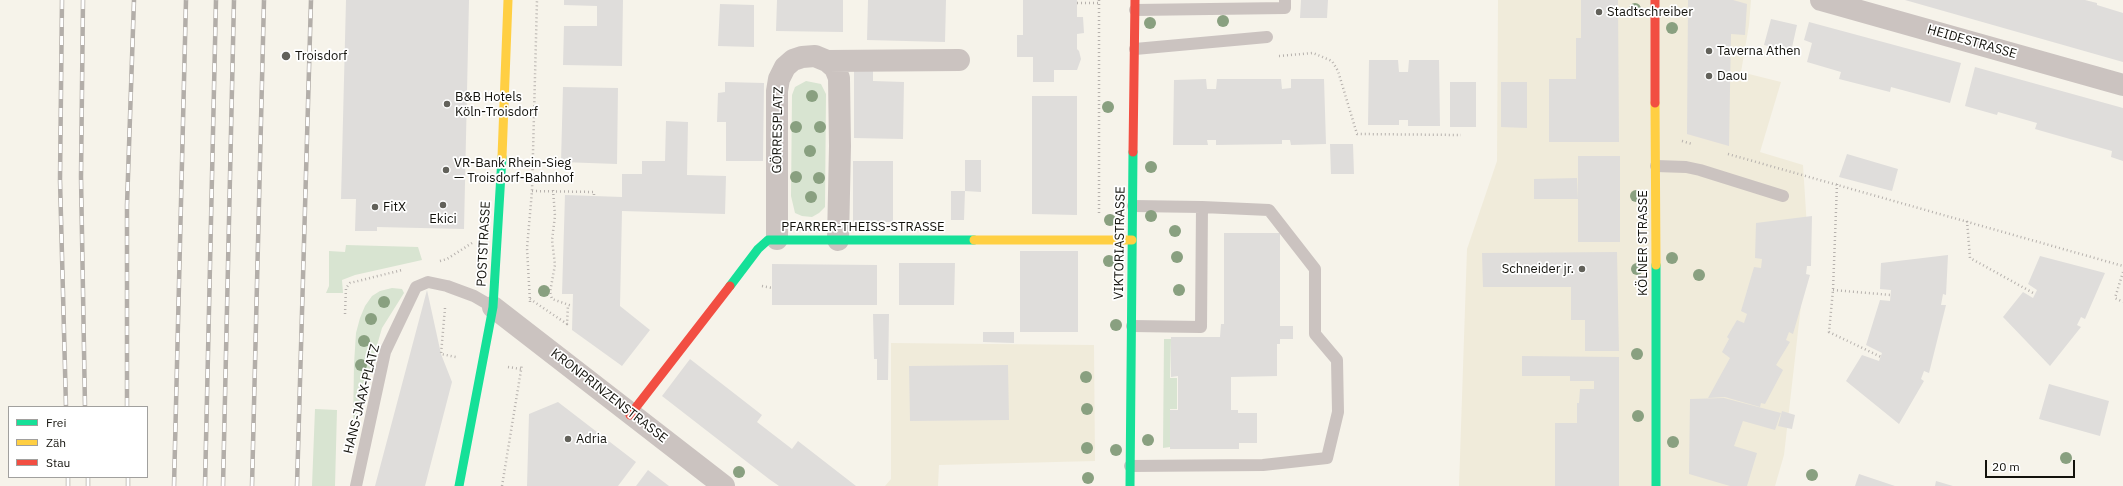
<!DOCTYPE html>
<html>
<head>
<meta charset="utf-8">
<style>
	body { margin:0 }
	#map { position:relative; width:2123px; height:486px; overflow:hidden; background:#f6f3ea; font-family:"IBM Plex Sans",sans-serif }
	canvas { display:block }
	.legend { position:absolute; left:8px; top:406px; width:140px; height:72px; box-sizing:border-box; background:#fff; border:1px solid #a1a09e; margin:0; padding:5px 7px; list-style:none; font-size:12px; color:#13120c }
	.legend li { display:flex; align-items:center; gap:8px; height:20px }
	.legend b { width:20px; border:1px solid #a1a09e }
	.scale { position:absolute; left:1985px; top:460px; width:90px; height:18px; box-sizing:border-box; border:2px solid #13120c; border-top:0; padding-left:5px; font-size:12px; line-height:14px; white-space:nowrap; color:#13120c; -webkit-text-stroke:3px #fff; paint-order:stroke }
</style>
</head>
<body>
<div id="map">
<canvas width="2123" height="486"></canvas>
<ul class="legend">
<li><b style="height:5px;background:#16e098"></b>Frei</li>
<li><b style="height:5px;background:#ffcf43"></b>Zäh</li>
<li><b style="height:5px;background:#f24e42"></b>Stau</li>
</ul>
<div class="scale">20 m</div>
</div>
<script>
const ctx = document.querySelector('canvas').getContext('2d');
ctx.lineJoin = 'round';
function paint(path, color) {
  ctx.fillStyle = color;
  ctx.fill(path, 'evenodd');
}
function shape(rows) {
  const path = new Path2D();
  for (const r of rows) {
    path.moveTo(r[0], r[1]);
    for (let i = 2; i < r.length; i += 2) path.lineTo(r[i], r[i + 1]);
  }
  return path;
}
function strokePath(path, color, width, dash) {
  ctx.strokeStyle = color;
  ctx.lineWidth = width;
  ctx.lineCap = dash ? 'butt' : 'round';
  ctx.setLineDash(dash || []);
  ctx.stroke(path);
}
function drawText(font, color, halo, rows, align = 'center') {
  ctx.font = font + ' "IBM Plex Sans",sans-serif';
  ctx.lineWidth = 3.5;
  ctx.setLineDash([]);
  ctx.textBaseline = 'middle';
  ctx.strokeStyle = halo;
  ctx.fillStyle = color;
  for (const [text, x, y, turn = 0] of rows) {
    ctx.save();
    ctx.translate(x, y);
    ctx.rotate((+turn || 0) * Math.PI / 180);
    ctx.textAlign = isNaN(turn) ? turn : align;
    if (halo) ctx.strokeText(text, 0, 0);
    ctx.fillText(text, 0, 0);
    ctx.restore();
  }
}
paint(shape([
	[1498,0,1751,0,1749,25,1741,72,1781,82,1760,152,1803,165,1808,243,1784,455,1775,486,1459,486,1467,249,1497,161],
	[891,343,1094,345,1095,461,939,465,938,486,885,486,891,479]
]), '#f0ebda');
paint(shape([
	[806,81,821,84,826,94,825,207,819,213,812,217,802,216,795,213,791,196,792,95,795,87],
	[346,245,418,247,422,260,355,275,342,280,343,293,326,293,329,286,329,251,345,252],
	[392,288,402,289,404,293,382,328,353,428,354,364,356,333,360,318,365,306,372,296,380,291],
	[1164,339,1171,339,1170,378,1177,378,1177,409,1170,409,1170,447,1163,448],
	[315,409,337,410,335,486,312,486]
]), '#d8e4d1');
paint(shape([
	[346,0,469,0,464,229,377,227,377,231,355,231,356,199,341,199],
	[564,0,623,0,622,66,563,65,564,26,597,26,597,6,564,5],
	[777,0,843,0,843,32,776,31],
	[868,0,946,0,945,42,867,40],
	[1023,0,1077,0,1077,17,1083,17,1084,33,1077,34,1077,49,1079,51,1081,59,1077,70,1054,70,1054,82,1033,82,1033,57,1017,57,1017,35,1023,35],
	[1301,0,1328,0,1327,18,1300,18],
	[1581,0,1618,0,1619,142,1549,142,1549,79,1576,79,1576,38,1581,38],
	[1688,0,1733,0,1747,4,1745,35,1731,34,1729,146,1687,134],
	[1905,0,2085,0,2097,3,2097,5,2123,13,2123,62],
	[720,4,754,5,754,47,718,46],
	[1771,19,1797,25,1791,52,1764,45],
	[1809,22,1961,63,1950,103,1891,87,1890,92,1839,79,1841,72,1807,62,1812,43,1804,40],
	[1369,60,1398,60,1399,72,1408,72,1409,60,1439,60,1440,126,1408,126,1408,120,1399,120,1399,125,1368,125],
	[1975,67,2123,108,2123,161,2111,157,2112,151,2035,129,2037,123,1998,112,1997,115,1965,106],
	[854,68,873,69,873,81,904,82,903,139,854,138],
	[1206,79,1207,89,1216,89,1217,79,1281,79,1282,89,1291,88,1291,79,1324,79,1326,144,1291,145,1290,140,1282,140,1282,144,1216,145,1216,140,1207,140,1208,145,1173,145,1174,80],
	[725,82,764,83,763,161,726,161,726,122,717,122,718,93,725,92],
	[1450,82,1476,82,1476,127,1450,127],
	[1501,82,1527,82,1527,128,1501,127],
	[563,87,618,88,617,164,561,162],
	[1032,96,1077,96,1077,215,1032,214],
	[666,121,688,122,687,175,726,176,725,214,622,211,620,306,650,330,622,366,572,330,573,294,562,294,565,195,622,197,622,174,642,174,642,161,665,161],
	[1330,144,1353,144,1354,174,1331,174],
	[1847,154,1898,169,1892,191,1839,177],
	[1578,156,1620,156,1620,242,1578,242],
	[965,160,981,160,981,192,965,191],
	[853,161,893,161,893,222,853,222],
	[1577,178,1578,199,1534,199,1534,179],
	[951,191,965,191,964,220,951,220],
	[1812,216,1811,266,1807,266,1806,274,1810,275,1793,334,1789,332,1786,340,1790,342,1776,365,1783,370,1765,404,1761,403,1760,407,1725,397,1708,398,1730,358,1722,352,1729,339,1727,337,1737,320,1744,323,1747,314,1741,311,1754,267,1761,268,1762,259,1755,258,1756,223],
	[1224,233,1280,233,1280,326,1293,326,1293,339,1280,339,1280,344,1277,344,1277,376,1231,377,1231,410,1238,410,1238,413,1257,413,1257,443,1239,443,1239,449,1170,449,1170,410,1178,410,1178,376,1171,377,1171,337,1220,337,1221,324,1224,324],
	[1020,251,1078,251,1078,332,1020,332],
	[1617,252,1619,351,1585,351,1585,320,1571,320,1571,287,1483,287,1482,253],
	[1948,255,1946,295,1943,294,1941,305,1946,305,1929,373,1924,371,1921,379,1924,381,1899,424,1846,381,1862,355,1879,361,1882,353,1866,345,1880,300,1890,301,1891,290,1880,289,1881,263],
	[2040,256,2105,273,2085,319,2081,317,2077,325,2081,327,2050,366,2003,317,2023,292,2033,298,2037,290,2028,284],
	[899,263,955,263,954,305,899,305],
	[772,264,877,265,877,305,772,305],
	[427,290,441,354,452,382,425,486,375,486],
	[873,314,889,314,888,380,877,380,877,359,874,359],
	[983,332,1014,332,1014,343,983,342],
	[1522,356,1619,357,1619,486,1555,486,1555,423,1577,423,1577,403,1579,403,1580,389,1594,389,1594,381,1570,381,1570,376,1522,376],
	[690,359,762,415,757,422,792,449,798,441,856,486,779,486,769,479,662,396],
	[1008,365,1009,420,910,421,909,366],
	[2049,384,2109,401,2100,436,2039,419],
	[1724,398,1781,413,1775,430,1743,421,1734,446,1757,453,1747,486,1730,486,1689,474,1690,399],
	[558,402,636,462,618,486,527,486,529,414],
	[1782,411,1795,415,1792,429,1778,426],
	[648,470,669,486,636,486],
	[1859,474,1895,486,1855,486],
	[1936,481,1953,486,1935,486]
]), '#dfdddb');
strokePath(shape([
	[1099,0,1099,213],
	[1077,3,1099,3],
	[1279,56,1313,53,1332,61,1338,71,1357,134,1461,135],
	[1682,141,1692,144],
	[1728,154,2123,266],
	[1837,184,1833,290,1829,332,1881,357],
	[553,190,555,216,552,240,555,265,550,292,552,299,572,306],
	[532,191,594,192,594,196],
	[1967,221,1970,258,2035,294],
	[440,261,447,259,472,243],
	[2123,272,2115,298,2123,302],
	[762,286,772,288],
	[1833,290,1891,295],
	[530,299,567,324,568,305],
	[530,302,527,248,532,191,537,0],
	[445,308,441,354,456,357],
	[345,314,346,288,350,283,402,270],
	[508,367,521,369],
	[502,486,522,364]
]), '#b6b1ad', 2.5, [1, 3]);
strokePath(shape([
	[1135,10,1285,8,1285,0],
	[1135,49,1267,37],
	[1656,166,1686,167,1700,170,1783,196],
	[1132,326,1201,327,1202,207,1133,206],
	[1130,466,1263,465,1327,458,1338,412,1337,360,1315,334,1315,269,1269,210,1202,207],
	[356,486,385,352,416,287,428,282,447,286,474,296,493,307]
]), '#cbc3c0', 12);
strokePath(shape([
	[1821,0,2123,85],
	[827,61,959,60],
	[777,239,777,91,779,79,785,67,793,60,802,57,815,56,827,61,835,68,839,78,840,146,838,240],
	[493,307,724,486]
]), '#cbc3c0', 22);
strokePath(shape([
	[1656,265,1656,486],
	[730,286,758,249,768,240,974,240],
	[459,486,493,307,502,157],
	[1130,486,1133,152]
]), '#16e098', 9);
strokePath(shape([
	[1655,103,1656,265],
	[502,157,508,0],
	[974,240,1132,240]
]), '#ffcf43', 9);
strokePath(shape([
	[1655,0,1655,103],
	[1133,152,1135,0],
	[630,415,730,286]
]), '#f24e42', 9);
const rail = shape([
	[62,0,60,180,66,407],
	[83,0,81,177,85,407],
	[127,407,127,205,134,0],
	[68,477,68,486],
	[88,477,88,486],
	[128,477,128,486],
	[174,486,186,0],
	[205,486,216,0],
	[223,486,234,0],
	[252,486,264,0],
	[297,486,311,0]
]);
strokePath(rail, '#b3aea9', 4.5);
strokePath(rail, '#fff', 3, [9]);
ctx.fillStyle = '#89a080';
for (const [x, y] of [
	[1635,9],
	[1223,21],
	[1150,23],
	[1672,28],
	[812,96],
	[1108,107],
	[796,127],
	[820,127],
	[810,151],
	[1151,167],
	[796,177],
	[819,178],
	[1636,196],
	[811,197],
	[1151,216],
	[1110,220],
	[1175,231],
	[1177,257],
	[1672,258],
	[1109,261],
	[1637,269],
	[1699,275],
	[1179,290],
	[544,291],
	[384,302],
	[371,319],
	[1116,325],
	[364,341],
	[1637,354],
	[361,365],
	[1086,377],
	[1087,409],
	[1638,416],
	[1148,440],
	[1673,442],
	[1087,448],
	[1116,450],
	[2066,458],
	[739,472],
	[1812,475],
	[1088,478]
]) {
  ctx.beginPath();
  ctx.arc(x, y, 6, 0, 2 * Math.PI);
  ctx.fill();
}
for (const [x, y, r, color] of [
	[1599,12,4,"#62615a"],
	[1709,51,4,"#62615a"],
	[286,56,5,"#62615a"],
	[1709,76,4,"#62615a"],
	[447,104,4,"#62615a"],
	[446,170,4,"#62615a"],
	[443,205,4,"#62615a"],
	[375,207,4,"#62615a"],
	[1582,269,4,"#62615a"],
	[568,439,4,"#62615a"]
]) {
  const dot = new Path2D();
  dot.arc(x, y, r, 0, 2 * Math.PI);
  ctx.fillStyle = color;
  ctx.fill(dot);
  strokePath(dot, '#fff', 1.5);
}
drawText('13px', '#13120c', '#fff', [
	["Stadtschreiber",1607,12],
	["Taverna Athen",1717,51],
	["Troisdorf",295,56],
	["Daou",1717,76],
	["B&B Hotels",455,97],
	["Köln-Troisdorf",455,112],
	["VR-Bank Rhein-Sieg",454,163],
	["— Troisdorf-Bahnhof",454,178],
	["FitX",383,207],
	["Ekici",443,219,"center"],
	["Schneider jr.",1574,269,"right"],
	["Adria",576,439]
], 'left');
drawText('13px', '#13120c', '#fff', [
	["HEIDESTRASSE",1972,42,16],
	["GÖRRESPLATZ",778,130,-89],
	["PFARRER-THEISS-STRASSE",863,227],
	["VIKTORIASTRASSE",1120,243,-89],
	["KÖLNER STRASSE",1643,243,-90],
	["POSTSTRASSE",484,244,-87],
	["KRONPRINZENSTRASSE",609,396,38],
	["HANS-JAAX-PLATZ",362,399,-76]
]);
</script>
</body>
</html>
